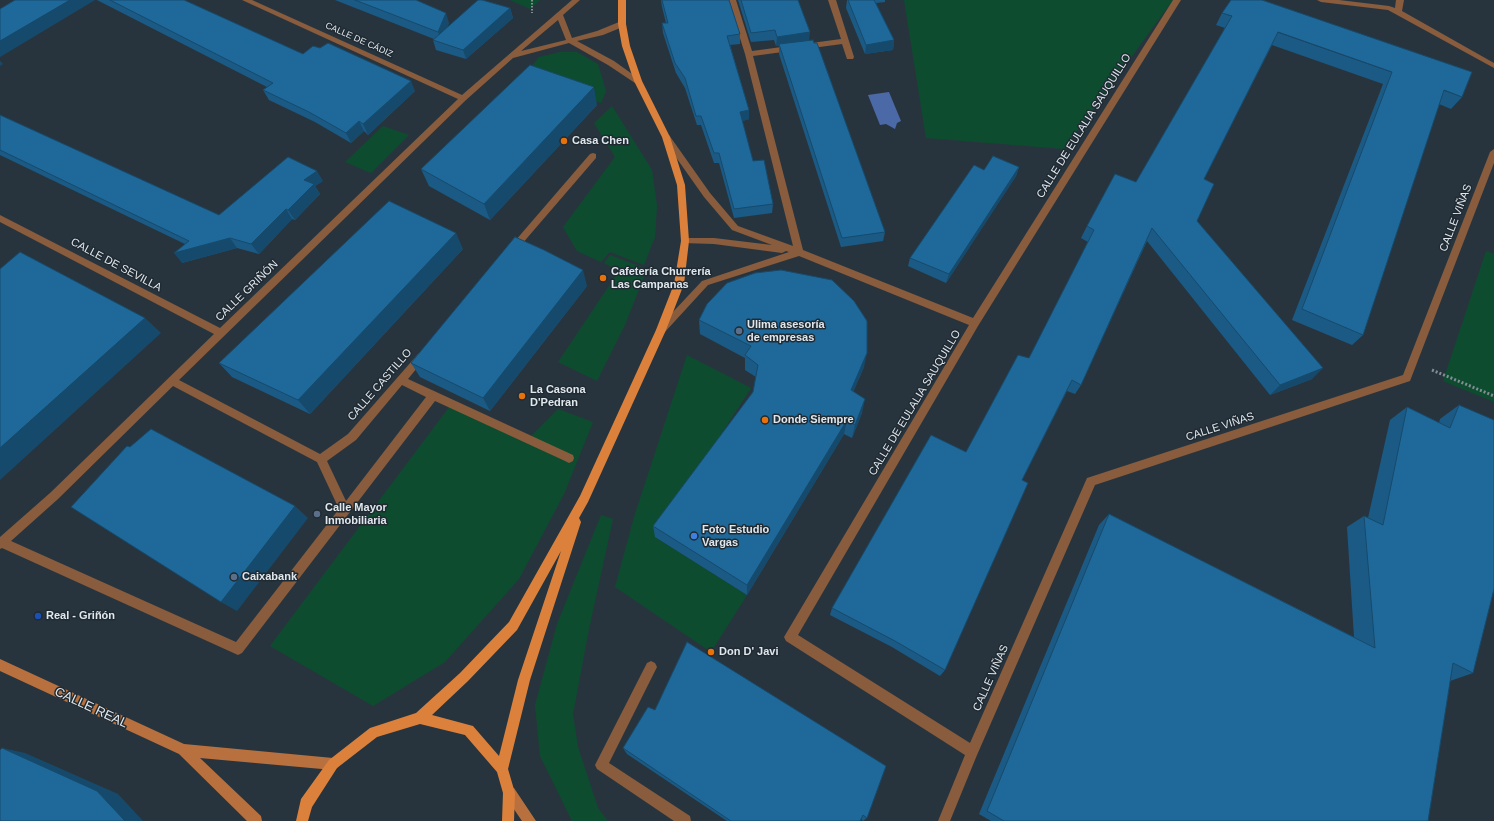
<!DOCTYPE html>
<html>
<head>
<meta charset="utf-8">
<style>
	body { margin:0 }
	canvas { display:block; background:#28343d }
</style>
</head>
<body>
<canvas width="1494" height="821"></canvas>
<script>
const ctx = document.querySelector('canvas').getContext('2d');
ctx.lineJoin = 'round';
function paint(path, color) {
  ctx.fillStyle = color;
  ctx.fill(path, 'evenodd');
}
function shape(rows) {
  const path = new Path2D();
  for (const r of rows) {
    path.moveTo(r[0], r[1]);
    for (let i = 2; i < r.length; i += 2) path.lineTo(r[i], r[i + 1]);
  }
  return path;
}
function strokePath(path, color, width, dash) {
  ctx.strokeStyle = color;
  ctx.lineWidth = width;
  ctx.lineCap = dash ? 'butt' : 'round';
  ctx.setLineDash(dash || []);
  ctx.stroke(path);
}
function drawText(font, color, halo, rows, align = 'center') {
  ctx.font = font + ' Arial,sans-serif';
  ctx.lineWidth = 3;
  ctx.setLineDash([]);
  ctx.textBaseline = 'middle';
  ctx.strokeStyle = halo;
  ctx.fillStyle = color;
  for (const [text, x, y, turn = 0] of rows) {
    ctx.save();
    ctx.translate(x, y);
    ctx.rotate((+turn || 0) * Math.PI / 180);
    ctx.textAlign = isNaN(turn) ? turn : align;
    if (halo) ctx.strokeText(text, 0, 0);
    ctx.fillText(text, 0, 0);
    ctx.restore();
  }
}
paint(shape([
	[510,0,540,0,530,9],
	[904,0,1173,0,1064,149,926,138],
	[560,52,577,52,598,64,606,91,601,103,524,76,539,57],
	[612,106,652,170,657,206,655,237,644,265,610,252,601,262,577,251,563,227,615,157,594,123],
	[383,126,409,135,371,173,345,162],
	[1486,251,1494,254,1494,402,1443,381],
	[610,255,647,269,625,325,597,381,558,362,619,271,604,263],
	[687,355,751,388,655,537,747,595,711,652,615,587,634,517],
	[450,406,527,440,558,409,593,422,564,494,519,579,445,662,373,706,270,646],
	[601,515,613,519,589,629,573,714,578,747,598,808,608,821,572,821,540,756,535,705,557,624]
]), '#0d4c2f');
paint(shape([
	[889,92,901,121,897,123,895,129,886,124,880,125,868,95]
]), '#4b69a7');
strokePath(shape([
	[532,0,532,13]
]), '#838d94', 2, [1.5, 1.5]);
strokePath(shape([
	[1432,370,1494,396]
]), '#838d94', 3, [2, 2]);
paint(shape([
	[651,661,655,663,657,667,609,763,690,816,691,821,674,821,597,769,595,765,647,663,651,661]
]), '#885c3d');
paint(shape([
	[242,0,252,0,462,95,572,0,580,0,563,15,572,38,597,31,619,22,625,22,625,26,603,35,577,41,614,61,642,81,638,83,635,83,608,65,569,43,513,58,466,100,179,380,320,454,348,434,418,354,421,353,424,354,426,357,408,379,573,455,574,458,573,461,569,463,565,461,435,401,242,653,238,655,2,548,0,549,0,537,50,493,214,334,0,222,0,215,220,328,458,99,242,0],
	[558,20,566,40,521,51,558,20],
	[402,385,426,397,346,501,327,461,356,440,402,385],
	[173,386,317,462,339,509,236,642,11,541,58,499,173,386],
	[728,0,736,0,752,51,841,39,828,0,836,0,854,57,853,59,847,59,842,44,753,56,803,250,973,318,1173,0,1181,0,978,326,798,635,970,743,1087,478,1403,375,1490,152,1494,149,1494,163,1410,381,1095,485,977,755,950,821,938,821,965,755,786,641,784,637,969,325,799,256,708,285,664,333,661,334,658,333,656,330,702,281,789,252,786,251,782,253,714,244,682,243,681,241,685,238,714,238,772,245,732,230,704,197,663,139,663,135,669,135,710,193,738,226,793,246,745,54,728,0],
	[1317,0,1339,0,1389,6,1395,8,1396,0,1404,0,1402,11,1494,63,1494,68,1388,10,1321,2,1317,0],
	[593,153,596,154,596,158,515,252,509,252,508,250,509,248,590,154,593,153]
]), '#885c3d');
paint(shape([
	[0,659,184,744,333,758,337,760,339,764,337,768,333,770,200,758,261,816,262,821,247,821,179,754,0,671,0,659],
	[509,787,514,788,536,821,522,821,503,793,504,788,509,787]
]), '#b8713e');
paint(shape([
	[618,0,626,0,626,24,630,46,642,81,670,137,685,185,689,241,684,284,666,330,588,502,579,518,581,522,530,680,508,769,515,793,514,821,502,821,503,793,497,772,465,735,420,724,377,737,337,768,312,807,308,821,296,821,301,799,329,760,370,728,416,713,460,673,509,622,580,496,656,330,674,284,681,241,677,185,662,137,634,81,622,46,618,24,618,0],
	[561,551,518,680,499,756,473,726,432,715,468,681,517,630,561,551]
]), '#dc813b');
paint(shape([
	[97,0,184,0,303,54,415,91,368,135,364,131,351,143,315,122,269,100,263,90,267,87],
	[335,0,416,0,449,23,447,27,510,8,513,18,466,59,436,50,433,40,434,39],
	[661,0,729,0,740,34,740,44,730,45,749,110,749,119,742,121,753,161,773,204,772,213,734,218,719,163,714,163,701,125,697,125,685,88,676,73,663,33,662,23,666,23,662,7],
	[738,0,798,0,809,40,885,232,883,241,841,247,779,54,779,46,776,46,774,40,751,42],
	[847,0,885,0,885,2,876,3,894,40,893,50,865,54,846,8],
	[1222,13,1462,97,1451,109,1439,104,1363,335,1352,345,1292,320,1383,84,1272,45,1204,179,1197,221,1312,379,1270,395,1147,241,1081,385,1075,394,1067,391,1022,480,945,670,940,676,892,647,830,615,832,608,966,452,1029,358,1088,242,1081,238,1087,226,1136,182,1225,28,1216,25],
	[597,105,490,220,429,186,421,169],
	[0,115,219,215,323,181,315,186,320,194,295,220,292,219,259,254,237,248,182,263,185,244,0,155],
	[1019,167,1016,176,946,283,908,266,910,258],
	[463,249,310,414,232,377,219,363],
	[587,286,490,411,420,377,411,363],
	[699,320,864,367,853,392,862,413,852,438,844,434,747,595,655,537,653,526,753,392,756,377,745,370,745,358,700,334],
	[1459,405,1473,673,1450,681,1428,821,991,821,979,814,1099,525,1109,514,1354,637,1347,527,1364,516,1368,518,1390,420,1407,407,1439,423,1440,419],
	[687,642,867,818,863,821,861,819,860,821,727,821,627,754,623,748,655,710]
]), '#1b5a84');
paint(shape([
	[70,0,95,0,0,57,0,41],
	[510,8,513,18,466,59,463,50],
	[446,13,449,23,441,42,438,32],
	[810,32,809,42,779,44,779,46,776,46,777,37],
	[894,40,893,50,865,54,866,45],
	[0,61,3,64,0,66],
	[411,81,415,91,368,135,363,124],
	[594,87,597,105,490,220,484,204],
	[749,110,749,119,740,122,740,112],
	[359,121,364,131,351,143,346,133],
	[1019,167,1016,176,946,283,949,274],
	[317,171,323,181,315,186,320,194,295,220,288,210,304,180],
	[286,209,292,219,259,254,251,244],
	[456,233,463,249,310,414,298,400],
	[230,238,237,248,182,263,174,253],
	[583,270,587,286,490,411,483,398],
	[145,318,161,333,0,480,0,448],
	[867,353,864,367,848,404,851,390],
	[1323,368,1312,379,1270,395,1280,385],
	[865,399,862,413,852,438,855,425],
	[847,420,844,434,747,595,747,585],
	[295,506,308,518,237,611,221,602],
	[2,748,25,753,118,794,143,821,125,821]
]), '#164a6c');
const building = shape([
	[15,0,70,0,0,41,0,9,15,0],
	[110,0,184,0,303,54,313,46,320,48,328,43,411,81,363,124,359,121,346,133,309,112,263,90,273,83,110,0],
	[355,0,416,0,446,13,438,32,355,0],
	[478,0,482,0,510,8,463,50,433,40,478,0],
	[662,0,729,0,740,34,727,36,749,110,740,112,753,161,764,160,773,204,734,209,719,153,714,153,701,116,696,116,685,78,675,63,662,23,668,23,662,0],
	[741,0,798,0,810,32,777,37,775,30,751,33,741,0],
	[848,0,874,0,894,40,866,45,848,0],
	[1231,0,1262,0,1472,72,1462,97,1444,90,1363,335,1302,309,1392,72,1278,32,1204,179,1214,184,1197,221,1323,368,1280,385,1152,228,1081,385,1072,380,1022,480,1028,483,945,670,895,641,832,608,931,435,966,452,1018,355,1029,358,1094,230,1087,226,1115,174,1136,182,1232,16,1222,13,1231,0],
	[813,40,814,43,817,43,885,232,842,238,779,44,813,40],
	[530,65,594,87,484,204,421,169,530,65],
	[0,115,219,215,288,157,317,171,304,180,314,184,288,210,286,209,251,244,230,238,174,253,189,241,0,150,0,115],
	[993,156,1019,167,949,274,910,258,974,165,984,170,993,156],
	[389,201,456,233,298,400,219,363,389,201],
	[515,237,544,250,583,270,483,398,411,363,515,237],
	[20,252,145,318,0,448,0,269,20,252],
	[781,270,832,280,854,301,867,321,867,353,851,390,865,399,855,425,847,420,747,585,653,526,753,392,758,365,745,355,751,346,699,320,707,304,727,283,755,273,781,270],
	[1459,405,1494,420,1494,589,1473,673,1453,663,1428,821,1004,821,987,811,1109,514,1375,648,1364,516,1383,525,1407,407,1450,428,1459,405],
	[151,429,295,506,221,602,71,507,127,446,130,447,151,429],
	[687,642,886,766,867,818,863,815,860,821,731,821,623,748,648,707,655,710,687,642],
	[2,748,97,791,125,821,0,821,0,750,2,748]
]);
paint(building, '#1f699a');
strokePath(building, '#164a6c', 1);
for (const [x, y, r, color] of [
	[564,141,4,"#e8710a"],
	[603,278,4,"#e8710a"],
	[739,331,4,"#5c6f8a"],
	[522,396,4,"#e8710a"],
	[765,420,4,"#e8710a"],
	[317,514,4,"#5c6f8a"],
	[694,536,4,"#3f7fe0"],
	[234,577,4,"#5c6f8a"],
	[38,616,4,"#1a4fb4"],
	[711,652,4,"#e8710a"]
]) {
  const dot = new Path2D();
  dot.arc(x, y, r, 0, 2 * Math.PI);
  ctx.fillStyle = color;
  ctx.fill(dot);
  strokePath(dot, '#1f2a32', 1.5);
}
drawText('9px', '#e0e7ed', '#1f2a32', [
	["CALLE DE CÁDIZ",359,40,24]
]);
drawText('11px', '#e0e7ed', '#1f2a32', [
	["CALLE DE EULALIA SAUQUILLO",1084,126,-58],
	["CALLE VIÑAS",1456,218,-69],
	["CALLE DE SEVILLA",116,265,28],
	["CALLE GRIÑÓN",247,291,-44],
	["CALLE CASTILLO",380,385,-49],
	["CALLE DE EULALIA SAUQUILLO",915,403,-59],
	["CALLE VIÑAS",1220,427,-18],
	["CALLE VIÑAS",991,678,-66]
]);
drawText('bold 11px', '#e0e7ed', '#1f2a32', [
	["Casa Chen",572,141],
	["Cafetería Churrería",611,272],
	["Las Campanas",611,285],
	["Ulima asesoría",747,325],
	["de empresas",747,338],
	["La Casona",530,390],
	["D'Pedran",530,403],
	["Donde Siempre",773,420],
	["Calle Mayor",325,508],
	["Inmobiliaria",325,521],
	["Foto Estudio",702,530],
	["Vargas",702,543],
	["Caixabank",242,577],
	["Real - Griñón",46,616],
	["Don D' Javi",719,652]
], 'left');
drawText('13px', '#e0e7ed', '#1f2a32', [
	["CALLE REAL",91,708,25]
]);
</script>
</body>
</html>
